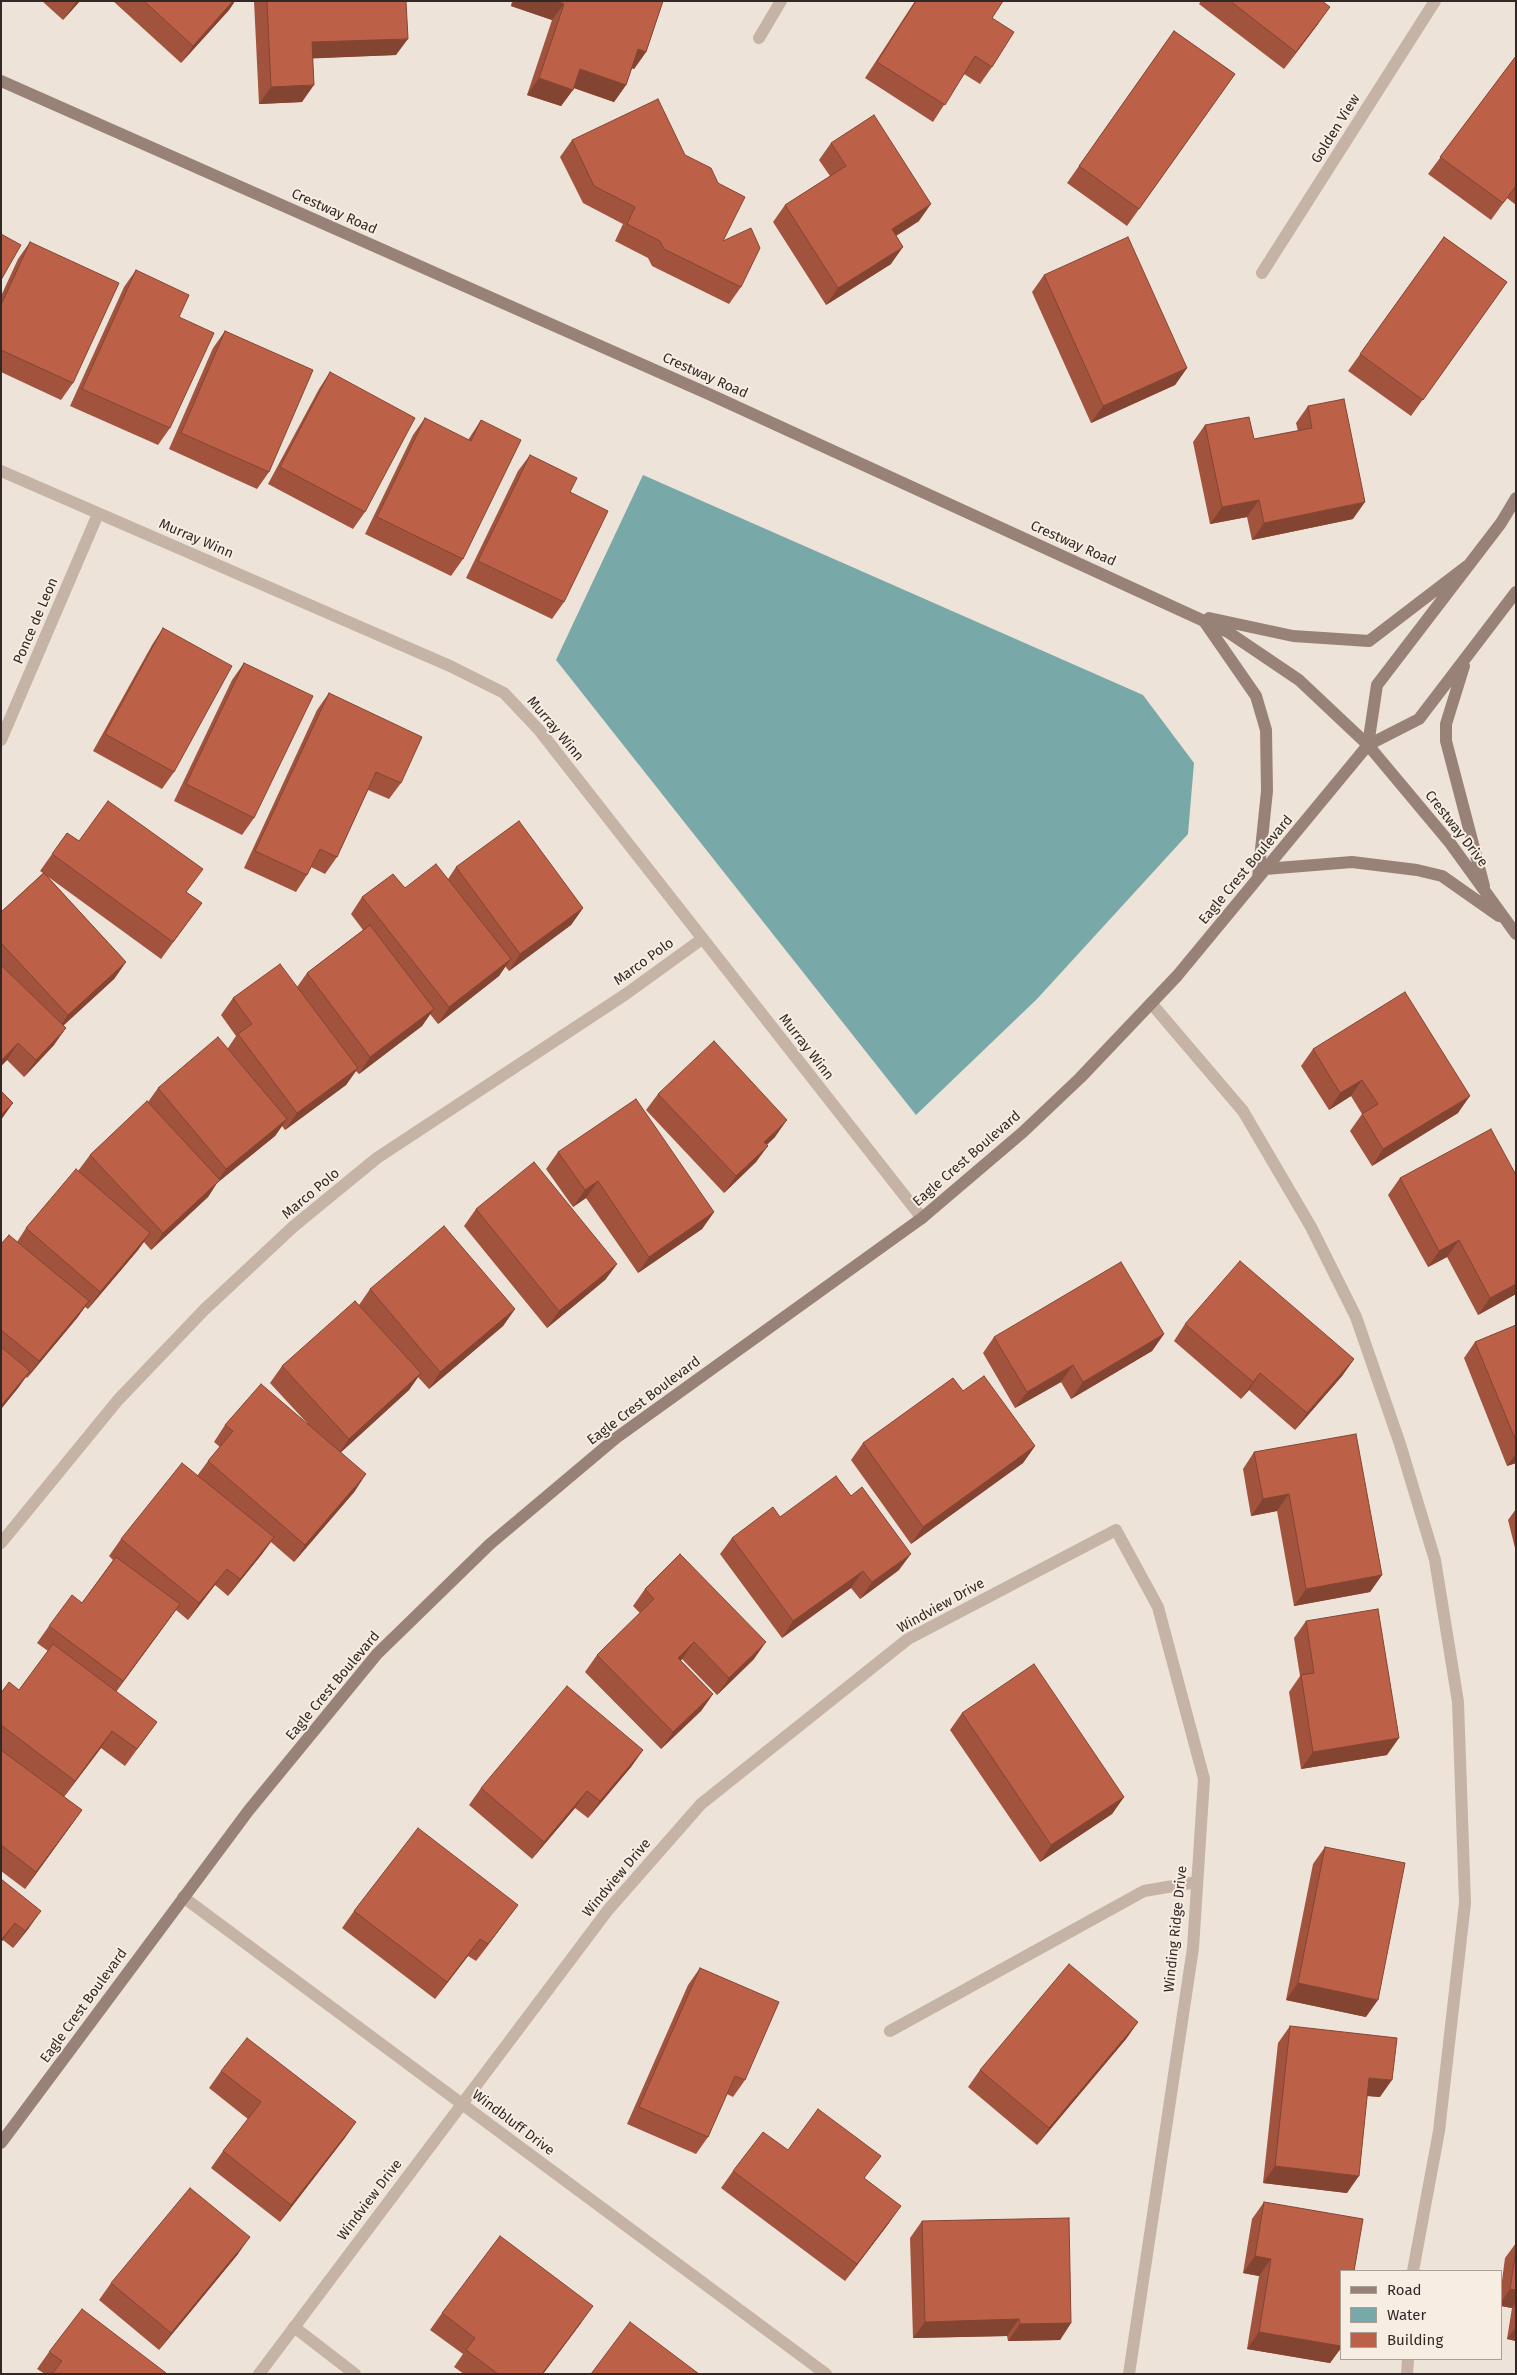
<!DOCTYPE html>
<html>
<head>
<meta charset="utf-8">
<style>
	body { margin:0 }
	#map { position:relative; width:1517px; height:2375px; overflow:hidden; background:#eee3d8; font-family:"Fira Sans",sans-serif }
	canvas { display:block }
	.frame { position:absolute; inset:0; border:2px solid #322926; pointer-events:none }
	.legend { position:absolute; left:1340px; top:2270px; width:162px; height:90px; box-sizing:border-box; background:#f7ede3; border:1px solid #a89f97; margin:0; padding:6px 9px; list-style:none; font-size:15px; color:#322926 }
	.legend li { display:flex; align-items:center; gap:10px; height:25px }
	.legend b { width:25px; border:1px solid #a89f97 }
</style>
</head>
<body>
<div id="map">
<canvas width="1517" height="2375"></canvas>
<div class="frame"></div>
<ul class="legend">
<li><b style="height:6px;background:#988277"></b>Road</li>
<li><b style="height:14px;background:#79a8a9"></b>Water</li>
<li><b style="height:14px;background:#bc6148"></b>Building</li>
</ul>
</div>
<script>
const ctx = document.querySelector('canvas').getContext('2d');
ctx.lineJoin = 'round';
function paint(path, color) {
  ctx.fillStyle = color;
  ctx.fill(path, 'evenodd');
}
function shape(rows) {
  const path = new Path2D();
  for (const r of rows) {
    path.moveTo(r[0], r[1]);
    for (let i = 2; i < r.length; i += 2) path.lineTo(r[i], r[i + 1]);
  }
  return path;
}
function strokePath(path, color, width, dash) {
  ctx.strokeStyle = color;
  ctx.lineWidth = width;
  ctx.lineCap = dash ? 'butt' : 'round';
  ctx.setLineDash(dash || []);
  ctx.stroke(path);
}
function drawText(font, color, halo, rows, align = 'center') {
  ctx.font = font + ' "Fira Sans",sans-serif';
  ctx.lineWidth = 4;
  ctx.setLineDash([]);
  ctx.textBaseline = 'middle';
  ctx.strokeStyle = halo;
  ctx.fillStyle = color;
  for (const [text, x, y, turn = 0] of rows) {
    ctx.save();
    ctx.translate(x, y);
    ctx.rotate((+turn || 0) * Math.PI / 180);
    ctx.textAlign = isNaN(turn) ? turn : align;
    if (halo) ctx.strokeText(text, 0, 0);
    ctx.fillText(text, 0, 0);
    ctx.restore();
  }
}
paint(shape([
	[643,475,1143,695,1194,763,1188,834,1037,999,916,1115,556,660]
]), '#79a8a9');
strokePath(shape([
	[1151,1003,1243,1111,1311,1227,1356,1317,1400,1444,1435,1560,1458,1702,1465,1903,1439,2131,1413,2271],
	[294,2327,355,2374],
	[1407,2374,1408,2359]
]), '#c5b3a5', 12);
strokePath(shape([
	[759,38,781,1],
	[1262,273,1435,1],
	[1,471,450,666,504,693,539,730,922,1218],
	[1,740,98,514],
	[1,1543,118,1400,204,1310,294,1226,377,1158,626,994,702,939],
	[183,1897,826,2374],
	[890,2031,1144,1891,1197,1882],
	[259,2374,608,1910,701,1804,908,1639,1116,1530,1158,1607,1204,1779,1193,1948,1129,2374]
]), '#c5b3a5', 12);
strokePath(shape([
	[1,81,711,395,1228,632,1299,680,1368,745,1450,843,1516,934],
	[1209,618,1293,636,1369,641,1467,566],
	[1204,621,1256,696,1266,730,1267,791,1258,878],
	[1464,666,1446,724,1446,741,1484,886],
	[1368,745,1377,685,1501,523,1516,498],
	[1265,869,1352,862,1417,870,1442,876,1499,916],
	[1,2143,249,1810,377,1654,490,1544,616,1438,922,1218,1023,1132,1080,1078,1177,976,1368,745,1419,719,1516,592]
]), '#988277', 12);
paint(shape([
	[42,1,80,1,63,20],
	[113,1,235,1,229,10,181,63],
	[254,1,406,1,396,55,313,58,302,102,259,104],
	[512,1,663,1,646,52,634,69,632,68,626,85,614,102,574,88,561,106,527,95,552,20,511,6],
	[915,1,1003,1,992,18,992,67,980,84,964,74,933,122,865,78],
	[1201,1,1322,1,1318,24,1284,69,1199,4],
	[1174,31,1235,74,1127,226,1067,183],
	[1516,56,1516,205,1507,198,1491,220,1428,174],
	[572,140,723,241,741,287,729,304,652,266,648,258,615,241,623,224,583,203,560,157],
	[831,143,919,221,896,236,891,264,826,305,773,222,785,205,830,176,819,160],
	[1444,237,1507,282,1411,416,1348,371],
	[30,242,73,383,61,400,1,372,1,296,18,259],
	[136,270,179,317,170,428,158,445,70,406,124,287],
	[1044,275,1187,368,1175,385,1091,423,1032,292],
	[225,331,269,472,257,489,169,449,213,348],
	[330,372,365,512,353,529,268,484,319,389],
	[1308,406,1353,519,1252,540,1247,517,1210,524,1193,442,1205,425,1254,439,1298,431,1296,423],
	[425,418,468,440,481,420,463,559,451,576,365,534,413,435],
	[530,455,570,492,564,602,552,619,466,578,518,471],
	[163,628,174,772,162,789,93,751,152,645],
	[244,663,254,818,242,835,174,801,232,680],
	[329,693,401,783,389,799,368,790,337,857,325,874,311,867,307,875,296,892,244,868,317,710],
	[67,833,79,841,186,892,202,903,161,959,47,876,126,962,114,979,63,1026,54,1045,24,1077,7,1060,1,1066,1,912,43,873,40,871],
	[456,867,583,908,571,925,509,971,505,966,499,976,438,1024,430,1014,422,1026,359,1074,356,1071,346,1085,285,1130,282,1126,275,1136,217,1183,208,1197,151,1250,144,1242,138,1250,88,1309,85,1307,77,1318,27,1378,26,1377,18,1388,1,1409,1,1244,17,1242,26,1228,78,1171,90,1155,148,1102,158,1088,228,1048,236,1036,221,1015,233,998,297,987,307,973,363,930,351,914,362,897,448,879],
	[1313,1049,1458,1113,1372,1166,1350,1131,1362,1114,1351,1096,1329,1110,1301,1066],
	[658,1094,775,1137,767,1145,756,1162,724,1193,646,1110],
	[558,1152,714,1212,702,1229,638,1273,586,1198,573,1207,546,1169],
	[1516,1175,1516,1294,1478,1315,1447,1257,1428,1267,1388,1195,1400,1178],
	[476,1209,617,1264,605,1280,547,1328,464,1226],
	[370,1289,515,1309,503,1326,429,1389,418,1377,409,1390,341,1452,355,1491,294,1562,271,1542,262,1554,228,1596,215,1585,188,1620,176,1610,116,1692,157,1722,125,1766,101,1748,64,1797,82,1810,25,1889,1,1871,1,1693,19,1690,48,1651,37,1643,49,1626,82,1603,113,1560,109,1556,121,1539,197,1476,208,1461,220,1447,214,1442,225,1425,307,1423,270,1383,282,1366,359,1305],
	[1185,1324,1354,1359,1342,1376,1295,1430,1249,1390,1241,1399,1174,1341],
	[1516,1325,1516,1463,1507,1466,1464,1358,1475,1342],
	[1164,1334,1152,1351,1071,1399,1061,1382,1015,1408,983,1353,994,1337],
	[963,1391,1035,1446,1023,1463,911,1544,851,1460,863,1443],
	[1254,1452,1382,1575,1370,1592,1294,1606,1277,1511,1251,1516,1243,1469],
	[1516,1509,1516,1552,1508,1520],
	[780,1517,899,1570,860,1599,851,1588,782,1638,720,1554,732,1538],
	[645,1589,754,1659,717,1695,682,1659,681,1661,713,1694,701,1711,661,1749,585,1672,597,1655,640,1613,633,1606],
	[1306,1621,1387,1755,1301,1769,1289,1692,1300,1676,1294,1638],
	[962,1713,1124,1797,1112,1814,1040,1862,950,1730],
	[643,1750,631,1767,588,1818,575,1808,532,1859,469,1805,481,1788],
	[1325,1847,1366,2017,1286,2000,1313,1864],
	[1,1879,29,1928,13,1948,3,1940,1,1942],
	[518,1905,476,1961,468,1956,435,1999,342,1928,354,1911],
	[700,1968,745,2080,733,2097,727,2094,708,2137,696,2154,627,2124,688,1985],
	[1138,2022,1126,2039,1037,2145,968,2087,980,2070],
	[1290,2026,1380,2097,1367,2096,1347,2193,1263,2183,1278,2043],
	[221,2071,356,2122,344,2139,280,2222,211,2168,223,2151,248,2119,209,2088],
	[788,2150,865,2179,889,2223,845,2281,721,2188,733,2171],
	[1264,2202,1341,2271,1341,2348,1330,2363,1247,2349,1259,2276,1243,2273,1252,2219],
	[922,2221,1071,2323,1060,2340,1008,2341,1007,2336,913,2338,910,2238],
	[1516,2243,1516,2341,1507,2339,1512,2308,1501,2306,1501,2288,1505,2258],
	[238,2254,159,2350,99,2300,111,2283],
	[442,2313,581,2323,543,2374,464,2374,454,2367,463,2354,430,2330],
	[49,2352,165,2374,45,2374,37,2369]
]), '#a2533e');
paint(shape([
	[76,1,80,1,63,20,75,3],
	[233,1,235,1,229,10,181,63,193,46],
	[514,1,557,1,564,4,552,20,511,6],
	[1330,7,1318,24,1284,69,1296,52],
	[408,39,396,55,300,59,312,42],
	[638,49,646,52,634,69,626,66],
	[580,69,626,85,614,102,568,86],
	[539,78,573,90,561,106,527,95],
	[314,85,302,102,259,104,271,87],
	[931,204,919,221,880,246,892,229],
	[903,247,891,264,826,305,838,288],
	[1187,368,1175,385,1091,423,1103,406],
	[1259,500,1247,517,1210,524,1222,507],
	[1365,502,1353,519,1252,540,1264,523],
	[583,908,571,925,509,971,520,954],
	[511,959,499,976,438,1024,449,1007],
	[126,962,114,979,56,1032,68,1015],
	[434,1009,422,1026,359,1074,370,1057],
	[66,1028,54,1045,24,1077,36,1060],
	[18,1043,7,1060,1,1066,1,1061],
	[358,1068,346,1085,285,1130,297,1113],
	[1362,1080,1351,1096,1329,1110,1340,1093],
	[1470,1096,1458,1113,1372,1166,1383,1149],
	[13,1103,1,1120,1,1115],
	[287,1119,275,1136,217,1183,208,1197,151,1250,163,1233,216,1183,226,1169],
	[787,1120,775,1137,752,1158,764,1142],
	[768,1146,756,1162,724,1193,736,1176],
	[598,1181,586,1198,573,1207,585,1190],
	[714,1212,702,1229,638,1273,649,1257],
	[150,1233,138,1250,88,1309,100,1292],
	[1459,1240,1447,1257,1428,1267,1439,1251],
	[617,1264,605,1280,547,1328,559,1311],
	[1516,1284,1516,1294,1478,1315,1490,1298],
	[89,1301,77,1318,27,1378,39,1361],
	[515,1309,503,1326,429,1389,440,1372],
	[1164,1334,1152,1351,1071,1399,1083,1382],
	[1354,1359,1342,1376,1295,1430,1307,1413],
	[1073,1365,1061,1382,1015,1408,1027,1392],
	[30,1371,18,1388,1,1409,1,1406],
	[421,1373,409,1390,337,1456,349,1439],
	[1260,1373,1249,1390,1241,1399,1253,1382],
	[1035,1446,1023,1463,911,1544,923,1527],
	[1516,1454,1516,1463,1507,1466],
	[366,1474,355,1491,294,1562,305,1545],
	[1289,1494,1277,1511,1251,1516,1263,1499],
	[274,1537,262,1554,228,1596,240,1579],
	[911,1554,899,1570,860,1599,872,1582],
	[227,1569,215,1585,188,1620,199,1603],
	[863,1571,851,1588,782,1638,793,1621],
	[1382,1575,1370,1592,1294,1606,1306,1589],
	[180,1604,168,1621,111,1698,123,1681],
	[694,1642,682,1659,666,1675,678,1658],
	[766,1642,754,1659,717,1695,729,1678],
	[713,1694,701,1711,661,1749,673,1732],
	[112,1731,101,1748,63,1798,75,1781],
	[1399,1738,1387,1755,1301,1769,1313,1752],
	[643,1750,631,1767,588,1818,600,1801],
	[587,1791,575,1808,532,1859,544,1842],
	[1124,1797,1112,1814,1040,1862,1051,1845],
	[82,1810,70,1827,25,1889,36,1872],
	[518,1905,476,1961,488,1944],
	[41,1911,29,1928,13,1948,25,1931],
	[15,1923,3,1940,1,1942,1,1940],
	[480,1939,468,1956,435,1999,447,1982],
	[1298,1983,1378,2000,1366,2017,1286,2000],
	[1138,2022,1126,2039,1037,2145,1049,2128],
	[1369,2078,1392,2080,1380,2097,1357,2095],
	[356,2122,344,2139,280,2222,291,2205],
	[1275,2166,1359,2176,1347,2193,1263,2183],
	[901,2206,889,2223,845,2281,857,2264],
	[250,2237,238,2254,159,2350,171,2333],
	[1255,2256,1271,2259,1259,2276,1243,2273],
	[1510,2289,1516,2290,1516,2303,1512,2308,1501,2306,1501,2302],
	[593,2306,581,2323,543,2374,542,2374],
	[1019,2319,1007,2336,913,2338,925,2322],
	[1071,2323,1060,2340,1008,2341,1020,2324],
	[1516,2327,1516,2341,1507,2339],
	[1259,2332,1341,2346,1341,2348,1330,2363,1247,2349]
]), '#844432');
const building = shape([
	[144,1,233,1,193,46,144,1],
	[267,1,406,1,408,39,312,42,314,85,271,87,267,1],
	[557,1,663,1,646,52,638,49,626,85,580,69,573,90,539,78,564,4,557,1],
	[916,1,1003,1,992,18,1014,32,992,67,975,56,945,105,877,62,916,1],
	[1230,1,1322,1,1330,7,1296,52,1230,1],
	[1174,31,1235,74,1139,209,1079,166,1174,31],
	[1516,56,1516,186,1503,203,1440,157,1516,56],
	[658,99,685,155,711,168,718,183,745,197,723,241,751,228,760,248,741,287,664,249,660,241,627,224,635,207,594,186,572,140,658,99],
	[874,115,931,204,892,229,903,247,838,288,785,205,846,166,831,143,874,115],
	[1,234,21,245,1,280,1,234],
	[1128,237,1187,368,1103,406,1044,275,1128,237],
	[1444,237,1507,282,1423,400,1360,354,1444,237],
	[30,242,119,283,73,383,1,350,1,305,30,242],
	[136,270,189,295,179,317,214,333,170,428,82,389,136,270],
	[225,331,313,370,269,472,181,433,225,331],
	[330,372,415,418,365,512,280,467,330,372],
	[1344,399,1365,502,1264,523,1259,500,1222,507,1205,425,1249,417,1254,439,1312,428,1308,406,1344,399],
	[425,418,471,441,481,420,521,440,463,559,377,517,425,418],
	[530,455,577,478,570,492,608,511,564,602,478,561,530,455],
	[163,628,232,666,174,772,105,734,163,628],
	[244,663,313,696,254,818,186,784,244,663],
	[329,693,422,737,401,783,376,772,337,857,320,849,307,875,255,851,329,693],
	[108,801,203,869,186,892,202,903,173,942,52,854,67,833,79,841,108,801],
	[519,821,583,908,520,954,456,867,519,821],
	[436,864,511,959,449,1007,362,897,393,874,405,888,436,864],
	[44,873,126,962,68,1015,1,943,1,912,44,873],
	[370,925,434,1009,370,1057,307,973,370,925],
	[280,964,358,1068,297,1113,238,1034,252,1024,233,998,280,964],
	[1,965,66,1028,36,1060,18,1043,1,1061,1,965],
	[1405,992,1470,1096,1383,1149,1362,1114,1378,1104,1362,1080,1340,1093,1313,1049,1405,992],
	[218,1037,287,1119,226,1169,158,1088,218,1037],
	[714,1041,787,1120,764,1142,768,1146,736,1176,658,1094,714,1041],
	[1,1091,13,1103,1,1115,1,1091],
	[636,1099,714,1212,649,1257,598,1181,585,1190,558,1152,636,1099],
	[147,1101,220,1180,163,1233,90,1155,147,1101],
	[1491,1129,1516,1175,1516,1284,1490,1298,1459,1240,1439,1251,1400,1178,1491,1129],
	[534,1162,617,1264,559,1311,476,1209,534,1162],
	[76,1169,150,1233,100,1292,26,1228,76,1169],
	[444,1226,515,1309,440,1372,370,1289,444,1226],
	[9,1235,89,1301,39,1361,1,1330,1,1244,9,1235],
	[1240,1261,1354,1359,1307,1413,1260,1373,1253,1382,1185,1324,1240,1261],
	[1121,1262,1164,1334,1083,1382,1073,1365,1027,1392,994,1337,1121,1262],
	[355,1301,421,1373,349,1439,282,1366,355,1301],
	[1516,1325,1516,1441,1475,1342,1516,1325],
	[1,1347,30,1371,1,1406,1,1347],
	[984,1376,1035,1446,923,1527,863,1443,953,1378,963,1391,984,1376],
	[261,1384,366,1474,305,1545,208,1461,233,1431,225,1425,261,1384],
	[1356,1434,1382,1575,1306,1589,1289,1494,1263,1499,1254,1452,1356,1434],
	[182,1463,274,1537,240,1579,227,1569,199,1603,121,1539,182,1463],
	[836,1476,851,1496,862,1487,911,1554,872,1582,863,1571,793,1621,732,1538,773,1507,780,1517,836,1476],
	[680,1554,766,1642,729,1678,694,1642,678,1658,713,1694,673,1732,597,1655,654,1599,645,1589,680,1554],
	[116,1557,180,1604,123,1681,49,1626,72,1595,82,1603,116,1557],
	[1378,1609,1399,1738,1313,1752,1301,1675,1314,1673,1306,1621,1378,1609],
	[53,1644,157,1722,137,1749,112,1731,75,1781,1,1725,1,1693,9,1682,19,1690,53,1644],
	[1034,1664,1124,1797,1051,1845,962,1713,1034,1664],
	[567,1686,643,1750,600,1801,587,1791,544,1842,481,1788,567,1686],
	[1,1750,82,1810,36,1872,1,1845,1,1750],
	[418,1828,518,1905,488,1944,480,1939,447,1982,354,1911,418,1828],
	[1325,1847,1405,1863,1378,2000,1298,1983,1325,1847],
	[1,1879,41,1911,25,1931,15,1923,1,1940,1,1879],
	[1069,1964,1138,2022,1049,2128,980,2070,1069,1964],
	[700,1968,779,2002,745,2080,735,2076,708,2137,639,2107,700,1968],
	[1290,2026,1397,2038,1392,2080,1369,2078,1359,2176,1275,2166,1290,2026],
	[247,2038,356,2122,291,2205,223,2151,261,2102,221,2071,247,2038],
	[818,2109,881,2156,864,2178,901,2206,857,2264,733,2171,763,2132,788,2150,818,2109],
	[190,2188,250,2237,171,2333,111,2283,190,2188],
	[1264,2202,1363,2219,1354,2271,1341,2271,1341,2346,1259,2332,1271,2259,1255,2256,1264,2202],
	[1069,2218,1071,2323,1020,2324,1019,2319,925,2322,922,2221,1069,2218],
	[500,2236,593,2306,542,2374,498,2374,466,2350,475,2338,442,2313,500,2236],
	[1516,2250,1516,2290,1510,2289,1516,2250],
	[82,2309,166,2373,165,2374,52,2374,62,2361,49,2352,82,2309],
	[630,2322,699,2374,591,2374,630,2322]
]);
paint(building, '#bc6148');
strokePath(building, '#844432', 1);
drawText('14px', '#322926', '#f7ede3', [
	["Golden View",1336,129,-58],
	["Crestway Road",334,212,24],
	["Crestway Road",705,376,24],
	["Murray Winn",196,539,23],
	["Crestway Road",1073,544,24],
	["Ponce de Leon",36,621,-67],
	["Murray Winn",555,729,50],
	["Crestway Drive",1456,829,52],
	["Eagle Crest Boulevard",1246,870,-50],
	["Marco Polo",644,962,-36],
	["Murray Winn",806,1047,52],
	["Eagle Crest Boulevard",967,1159,-41],
	["Marco Polo",311,1194,-40],
	["Eagle Crest Boulevard",644,1401,-37],
	["Windview Drive",941,1606,-29],
	["Eagle Crest Boulevard",333,1686,-50],
	["Windview Drive",617,1878,-50],
	["Winding Ridge Drive",1176,1929,-84],
	["Eagle Crest Boulevard",84,2006,-54],
	["Windbluff Drive",513,2123,37],
	["Windview Drive",370,2200,-53]
]);
</script>
</body>
</html>
